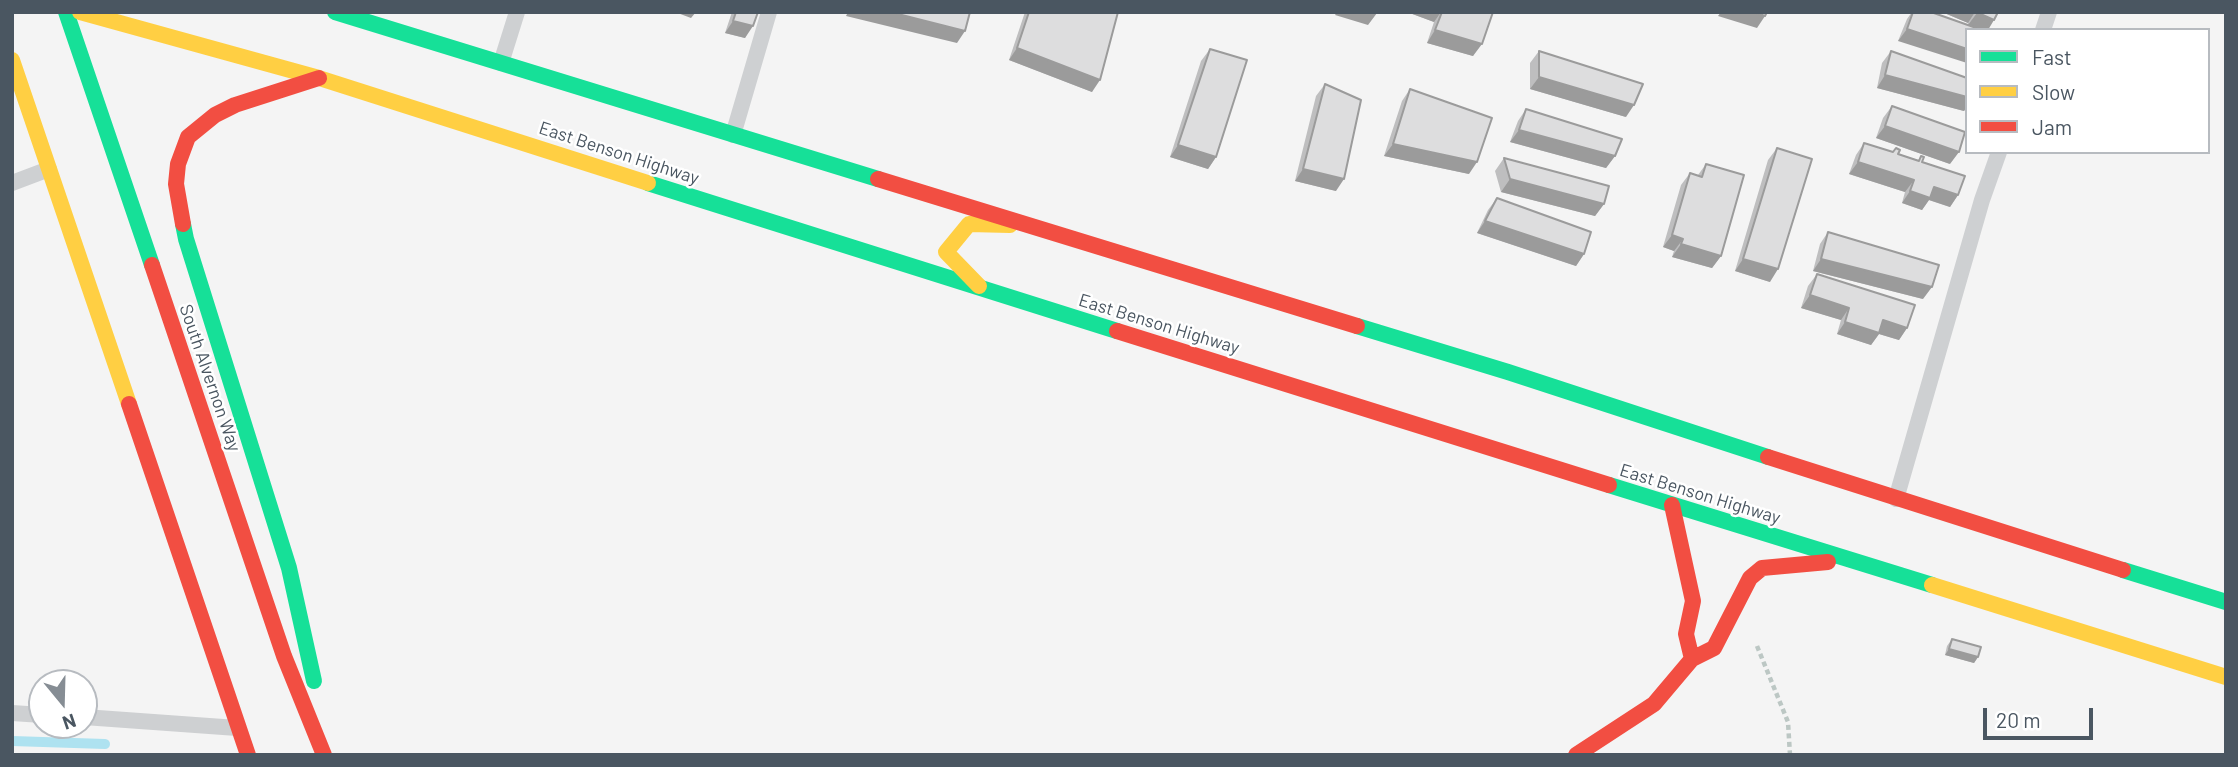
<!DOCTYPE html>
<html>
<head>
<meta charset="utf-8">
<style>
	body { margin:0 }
	#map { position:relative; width:2238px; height:767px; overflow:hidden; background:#f4f4f4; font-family:Barlow,sans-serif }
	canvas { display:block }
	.frame { position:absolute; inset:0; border:14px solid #4a5661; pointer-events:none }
	.legend { position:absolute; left:1965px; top:28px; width:245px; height:126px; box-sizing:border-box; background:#fff; border:2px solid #b7bbc0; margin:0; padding:9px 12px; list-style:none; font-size:21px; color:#4a5661 }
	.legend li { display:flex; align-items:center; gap:14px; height:35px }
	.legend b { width:35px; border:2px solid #b7bbc0 }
	.north { position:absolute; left:28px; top:669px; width:70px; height:70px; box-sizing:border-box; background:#fff; border:2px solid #b7bbc0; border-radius:50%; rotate:161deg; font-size:19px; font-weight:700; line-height:28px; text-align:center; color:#4a5661 }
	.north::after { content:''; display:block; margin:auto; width:24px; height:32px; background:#868d94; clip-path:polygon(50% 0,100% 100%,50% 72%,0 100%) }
	.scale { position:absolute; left:1983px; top:708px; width:110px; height:32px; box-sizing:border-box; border:4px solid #4a5661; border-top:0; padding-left:9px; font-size:21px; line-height:24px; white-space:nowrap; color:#4a5661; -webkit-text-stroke:5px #fff; paint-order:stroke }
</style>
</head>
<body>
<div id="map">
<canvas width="2238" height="767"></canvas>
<div class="frame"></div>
<ul class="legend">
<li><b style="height:9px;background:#16e098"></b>Fast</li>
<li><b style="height:9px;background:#ffcf43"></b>Slow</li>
<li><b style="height:9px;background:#f24e42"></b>Jam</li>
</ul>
<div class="north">N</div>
<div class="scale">20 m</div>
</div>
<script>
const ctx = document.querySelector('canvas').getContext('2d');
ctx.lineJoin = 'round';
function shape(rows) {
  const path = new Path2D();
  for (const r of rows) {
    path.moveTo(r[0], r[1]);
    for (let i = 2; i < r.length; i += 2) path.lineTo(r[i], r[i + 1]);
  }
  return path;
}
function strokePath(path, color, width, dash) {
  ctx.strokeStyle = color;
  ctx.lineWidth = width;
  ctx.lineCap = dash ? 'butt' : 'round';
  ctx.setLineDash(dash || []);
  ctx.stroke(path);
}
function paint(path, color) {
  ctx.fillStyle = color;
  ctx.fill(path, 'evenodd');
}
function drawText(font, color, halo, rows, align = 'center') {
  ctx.font = font + ' Barlow,sans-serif';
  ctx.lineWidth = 5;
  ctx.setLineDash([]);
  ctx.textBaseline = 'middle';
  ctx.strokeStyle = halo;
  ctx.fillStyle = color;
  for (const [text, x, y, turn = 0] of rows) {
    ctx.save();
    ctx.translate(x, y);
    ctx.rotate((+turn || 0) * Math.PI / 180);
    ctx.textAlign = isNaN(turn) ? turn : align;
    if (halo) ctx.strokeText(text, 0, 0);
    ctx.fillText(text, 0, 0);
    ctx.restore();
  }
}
strokePath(shape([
	[12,741,105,744]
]), '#aee2f0', 10);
strokePath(shape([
	[1757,646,1788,722,1790,755]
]), '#bcc7c4', 4.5, [5, 3.5]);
strokePath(shape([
	[2043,30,2049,12],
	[501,63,517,12],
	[733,135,769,12],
	[12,183,49,169],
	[1896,499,1982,200,1999,152],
	[12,713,42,715],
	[84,717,237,728]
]), '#ced0d2', 16);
strokePath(shape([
	[66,12,152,265],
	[335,12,878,179],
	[648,183,1117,331],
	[183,224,186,239,289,568,314,681],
	[1357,326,1508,372,1768,457],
	[1609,485,1932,585],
	[2123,570,2226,602]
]), '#16e098', 16);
strokePath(shape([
	[80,12,319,78,648,183],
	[12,60,129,404],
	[979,286,946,252,969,224,1010,225],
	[1932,585,2226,677]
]), '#ffcf43', 16);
strokePath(shape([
	[878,179,1357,326],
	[183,224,176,184,178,164,188,137,215,115,235,105,319,78],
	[152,265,284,656,324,755],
	[1117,331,1609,485],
	[129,404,248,755],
	[1768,457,2123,570],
	[1672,505,1693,601,1686,634,1692,659],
	[1576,755,1654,704,1692,659,1714,648,1750,578,1762,568,1828,562]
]), '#f24e42', 16);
paint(shape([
	[732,12,758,12,745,38,725,33],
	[1025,12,1118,12,1092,92,1009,60],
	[1407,12,1493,12,1473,56,1427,43,1434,22],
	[1912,12,1931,12,1968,25,1968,23,1942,12,1998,12,1994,20,1898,41,1907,19],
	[1210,49,1216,157,1208,169,1170,157,1201,61],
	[1539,51,1626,117,1530,89,1530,63],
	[1891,51,1967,78,1967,107,1964,111,1877,88,1882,63],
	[1325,84,1336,191,1295,181,1316,96],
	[1410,89,1469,174,1384,156,1402,101],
	[1892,106,1950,164,1876,138,1883,118],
	[1526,109,1615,156,1606,168,1510,142,1518,121],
	[1864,143,1918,160,1921,156,1922,162,1958,195,1950,207,1929,200,1922,210,1902,203,1905,192,1849,174,1856,155],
	[1777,148,1770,282,1735,271,1768,160],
	[1504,158,1604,204,1595,216,1501,192,1495,171],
	[1706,164,1721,256,1712,268,1672,257,1674,251,1663,247,1681,185,1690,173,1698,175],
	[1497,198,1584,254,1576,266,1477,233,1488,210],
	[1828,232,1923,299,1813,271,1820,244],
	[1817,274,1907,328,1899,340,1879,334,1871,345,1837,334,1841,320,1801,308,1808,286],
	[1952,639,1978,657,1974,663,1945,655,1947,646]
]), '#bebebf');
paint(shape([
	[675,12,696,12,691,18],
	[848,12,890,12,965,31,957,43,846,16],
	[1337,12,1374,12,1377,13,1368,25,1335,15],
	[1407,12,1441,12,1434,22],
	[1721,12,1754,12,1765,16,1757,28,1718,16],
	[1942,12,1975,12,1968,23],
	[1977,13,1994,20,1988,30,1979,30,1968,25],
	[733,21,753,26,745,38,725,33],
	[1907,29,1967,49,1967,63,1898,41],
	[1435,30,1482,44,1473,56,1427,43],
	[1017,48,1100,80,1092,92,1009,60],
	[1885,75,1967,97,1967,107,1964,111,1877,88],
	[1539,77,1634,105,1626,117,1530,89],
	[1885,126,1959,152,1950,164,1876,138],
	[1519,130,1615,156,1606,168,1510,142],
	[1393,144,1477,162,1469,174,1384,156],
	[1178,145,1216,157,1208,169,1170,157],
	[1858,162,1914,180,1905,192,1849,174],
	[1303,169,1344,179,1336,191,1295,181],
	[1510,179,1604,204,1595,216,1501,192],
	[1934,187,1958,195,1950,207,1929,200,1922,210,1902,203,1910,191],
	[1485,221,1584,254,1576,266,1477,233],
	[1672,235,1683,239,1674,251,1663,247],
	[1681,244,1721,256,1712,268,1672,257],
	[1743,259,1778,269,1770,282,1735,271],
	[1821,259,1932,287,1923,299,1813,271],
	[1810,295,1849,308,1841,320,1801,308],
	[1883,320,1907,328,1899,340,1879,334,1871,345,1837,334,1845,322],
	[1949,649,1978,657,1974,663,1945,655]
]), '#9b9b9b');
const building = shape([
	[736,12,758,12,753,26,733,21,736,12],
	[890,12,970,12,965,31,890,12],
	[1029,12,1118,12,1100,80,1017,48,1029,12],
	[1442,12,1493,12,1482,44,1435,30,1442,12],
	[1754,12,1767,12,1765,16,1754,12],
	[1913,12,1931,12,1982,30,1967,30,1967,49,1907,29,1913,12],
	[1976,12,1998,12,1994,20,1976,12],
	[1210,49,1247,60,1216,157,1178,145,1210,49],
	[1539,51,1643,84,1634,105,1539,77,1539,51],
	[1891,51,1967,78,1967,97,1885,75,1891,51],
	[1325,84,1361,100,1344,179,1303,169,1325,84],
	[1410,89,1492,118,1477,162,1393,144,1410,89],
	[1892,106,1965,132,1959,152,1885,126,1892,106],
	[1526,109,1622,139,1615,156,1519,130,1526,109],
	[1864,143,1893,152,1896,148,1900,150,1898,154,1919,161,1921,156,1924,157,1922,162,1965,176,1958,195,1934,187,1930,198,1910,191,1914,180,1858,162,1864,143],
	[1777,148,1812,159,1778,269,1743,259,1777,148],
	[1504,158,1609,186,1604,204,1510,179,1504,158],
	[1706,164,1744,175,1721,256,1681,244,1683,239,1672,235,1690,173,1702,177,1706,164],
	[1497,198,1591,232,1584,254,1485,221,1497,198],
	[1828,232,1939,265,1932,287,1821,259,1828,232],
	[1817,274,1915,305,1907,328,1883,320,1879,333,1845,322,1849,308,1810,295,1817,274],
	[1952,639,1981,647,1978,657,1949,649,1952,639]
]);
paint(building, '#ddddde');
strokePath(building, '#9b9b9b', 2);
drawText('18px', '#4a5661', '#fff', [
	["East Benson Highway",619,153,18],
	["East Benson Highway",1159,324,17],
	["South Alvernon Way",210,378,71],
	["East Benson Highway",1700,494,17]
]);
</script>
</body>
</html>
